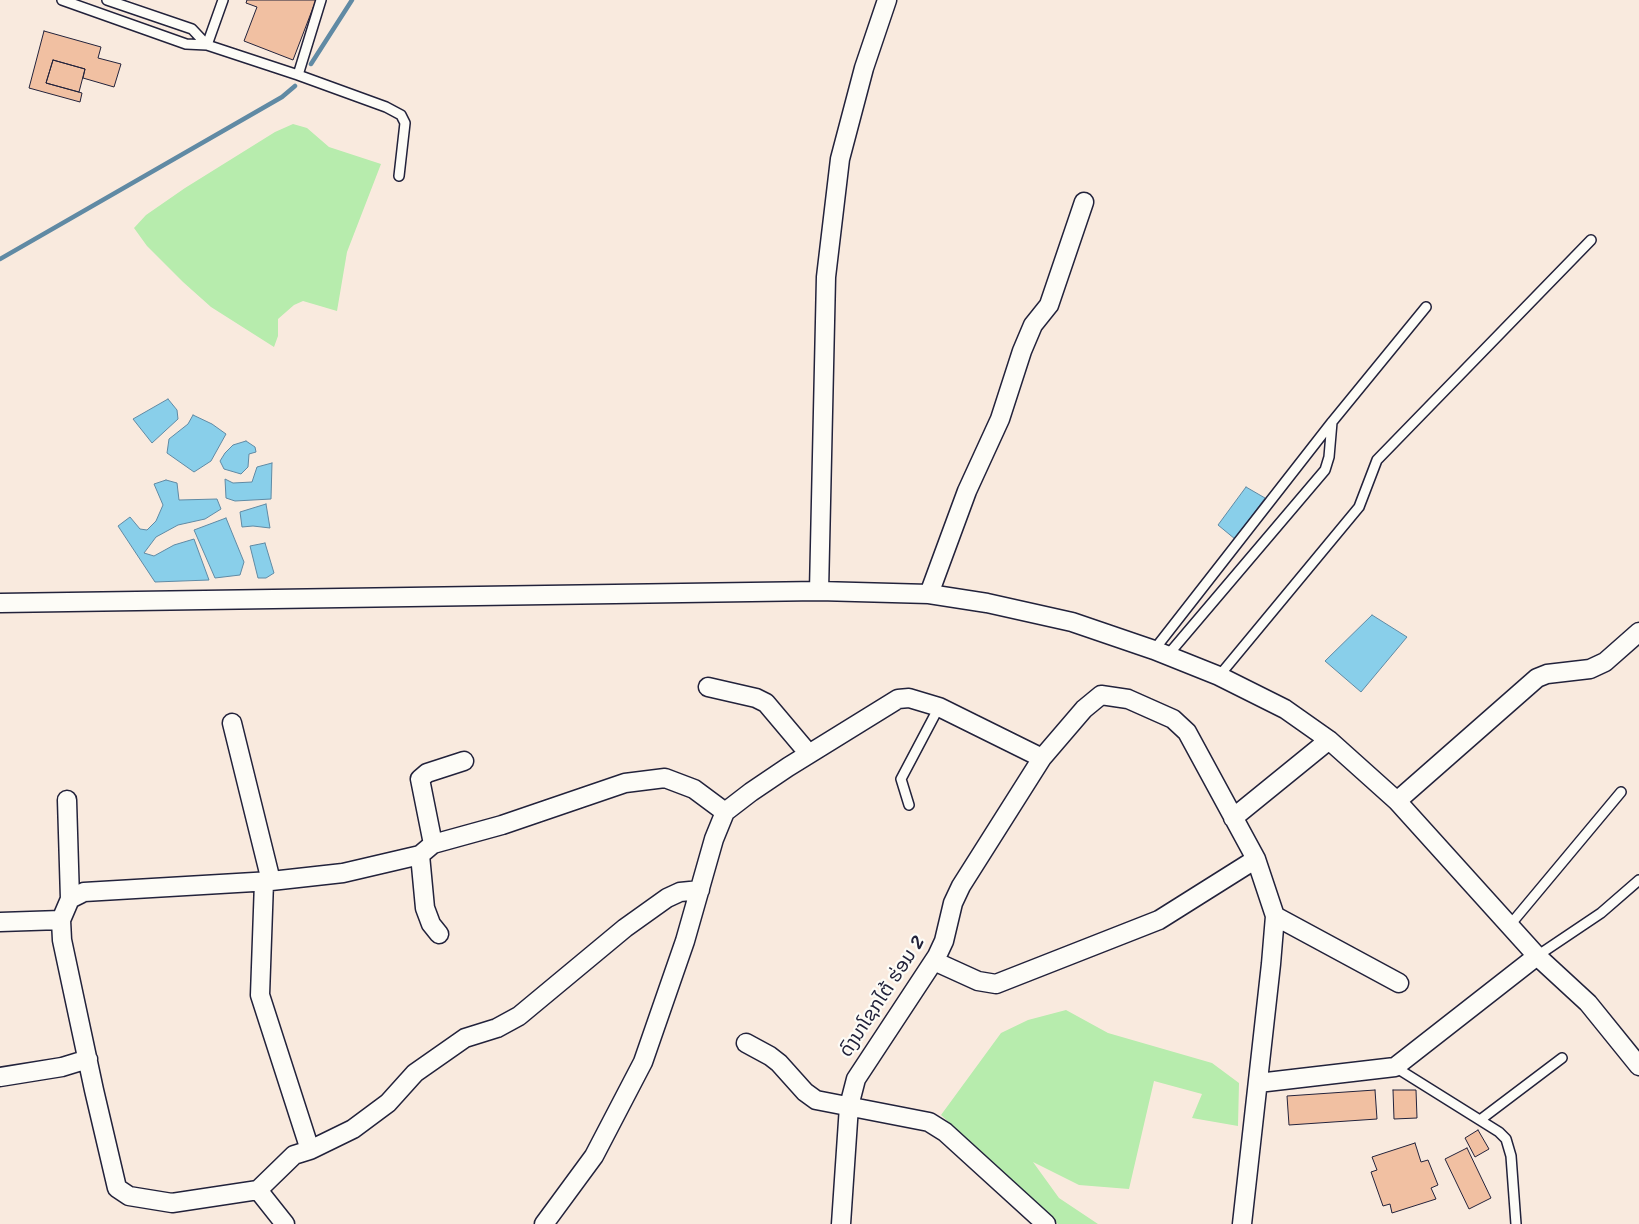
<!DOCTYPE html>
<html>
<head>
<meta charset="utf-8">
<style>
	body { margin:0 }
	canvas { display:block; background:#f9eade }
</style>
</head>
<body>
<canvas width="1639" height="1224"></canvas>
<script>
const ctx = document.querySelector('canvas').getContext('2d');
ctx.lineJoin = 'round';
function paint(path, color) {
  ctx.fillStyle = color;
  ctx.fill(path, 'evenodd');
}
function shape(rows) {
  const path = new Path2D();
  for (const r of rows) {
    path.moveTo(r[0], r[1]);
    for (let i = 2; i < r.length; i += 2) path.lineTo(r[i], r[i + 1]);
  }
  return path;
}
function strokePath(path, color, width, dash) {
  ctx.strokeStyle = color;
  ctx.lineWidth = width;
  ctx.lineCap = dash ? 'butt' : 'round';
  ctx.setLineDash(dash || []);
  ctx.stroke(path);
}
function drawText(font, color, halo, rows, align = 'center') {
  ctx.font = font + ' Sriracha,"Noto Sans Lao",sans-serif';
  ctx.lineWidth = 4.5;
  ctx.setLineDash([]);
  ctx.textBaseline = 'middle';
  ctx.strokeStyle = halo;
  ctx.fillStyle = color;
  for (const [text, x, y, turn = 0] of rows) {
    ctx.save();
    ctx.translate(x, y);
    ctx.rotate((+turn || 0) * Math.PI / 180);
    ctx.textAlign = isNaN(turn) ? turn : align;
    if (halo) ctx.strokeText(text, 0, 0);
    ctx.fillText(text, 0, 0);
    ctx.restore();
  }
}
paint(shape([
	[293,124,307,128,329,147,381,164,347,252,337,311,303,301,294,305,278,319,278,336,274,347,211,307,183,282,147,246,134,228,146,215,185,188,275,132],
	[1066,1010,1108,1033,1212,1063,1239,1083,1238,1126,1192,1118,1202,1094,1154,1081,1129,1189,1079,1185,1033,1162,1059,1198,1098,1224,1058,1224,941,1115,1001,1033,1028,1020]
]), '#b7ecad');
const water = shape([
	[168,399,177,410,178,419,152,443,133,419,168,399],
	[193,415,212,424,226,434,211,461,194,472,167,453,169,439,188,424,193,415],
	[246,441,255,447,256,452,249,454,248,467,241,474,224,469,220,461,225,453,233,445,246,441],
	[272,463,271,499,235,501,226,498,225,479,233,483,252,482,257,467,272,463],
	[166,480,177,483,179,500,217,499,221,509,205,519,178,525,156,537,144,553,154,556,174,545,194,539,209,580,155,582,118,526,130,517,140,529,147,530,156,521,163,505,154,484,166,480],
	[1246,487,1265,498,1235,539,1218,525,1246,487],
	[266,504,270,528,253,526,242,527,240,512,266,504],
	[226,518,244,562,240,575,215,578,194,530,226,518],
	[265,543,274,573,266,578,258,578,250,546,265,543],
	[1372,615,1407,637,1361,692,1325,661,1372,615]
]);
paint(water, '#89cfea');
strokePath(water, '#608aa4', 1);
strokePath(shape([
	[311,64,352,0],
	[0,259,282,97,295,86]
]), '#608aa4', 4.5);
const building = shape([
	[247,0,316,0,293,60,244,41,257,7,246,3,247,0],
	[44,31,101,47,98,58,121,64,114,87,83,78,85,69,53,60,46,83,82,93,80,102,29,88,44,31],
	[53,60,85,69,79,92,46,83,53,60],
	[1375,1090,1377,1119,1289,1125,1287,1096,1375,1090],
	[1393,1090,1416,1090,1417,1118,1394,1119,1393,1090],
	[1478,1130,1489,1149,1475,1157,1465,1138,1478,1130],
	[1415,1143,1421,1162,1428,1160,1438,1185,1431,1188,1436,1199,1392,1213,1390,1204,1383,1206,1371,1172,1377,1170,1372,1157,1415,1143],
	[1467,1148,1491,1198,1469,1209,1445,1159,1467,1148]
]);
paint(building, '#f1c0a2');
strokePath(building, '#22223b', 1);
const service = shape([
	[62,0,186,44,207,45,298,75,386,107,401,115,405,123,399,176],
	[107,0,192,29,207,45],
	[207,45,223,0],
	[298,75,321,0],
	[1154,650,1332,422,1426,307],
	[1167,656,1325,470,1329,457,1332,422],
	[1219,676,1359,507,1377,460,1591,240],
	[909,805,901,779,939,707],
	[1510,925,1621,792],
	[1537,956,1601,913,1639,880],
	[1395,1067,1499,1132,1506,1139,1511,1156,1516,1224],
	[1480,1120,1562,1058]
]);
const minor = shape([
	[819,591,826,277,840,159,864,68,887,0],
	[929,594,967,491,1000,419,1022,351,1033,325,1049,305,1084,202],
	[0,603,819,591,929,594,987,603,1072,622,1154,650,1219,676,1285,709,1329,740,1397,801,1537,956,1588,1003,1639,1066],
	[708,687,756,698,766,703,809,754],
	[232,723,271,881],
	[67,800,70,899],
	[1397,801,1537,678,1547,674,1590,669,1605,662,1639,632],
	[1233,818,1329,740],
	[433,844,420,779,427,773,464,761],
	[420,855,425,908,431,924,439,934],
	[264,882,260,995,310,1150],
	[700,890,680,892,667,898,625,928,519,1016,497,1028,465,1038,415,1073,388,1103,353,1129,310,1150,294,1155,258,1190,172,1203,129,1196,117,1188,94,1090,62,940,61,920,70,899,84,892,271,881,343,873,420,855,433,844,502,825,625,783,665,778,694,789,725,812],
	[1275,916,1399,983],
	[0,922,61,920],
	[934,961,978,981,996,984,1159,920,1256,859],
	[746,1043,770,1056,779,1063,805,1092,816,1100,929,1122,945,1132,1046,1224],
	[0,1077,62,1067,88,1059],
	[1258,1083,1395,1067,1537,956],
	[258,1190,285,1224],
	[544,1224,594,1156,643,1062,685,941,714,839,725,812,751,792,788,767,898,699,909,698,939,707,1042,758,1084,709,1101,695,1128,699,1173,719,1187,732,1256,859,1275,916,1271,964,1242,1224],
	[841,1224,849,1106,856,1079,937,956,944,941,953,903,961,886,1042,758]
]);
strokePath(service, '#22223b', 12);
strokePath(minor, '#22223b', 21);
strokePath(service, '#fdfcf7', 9);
strokePath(minor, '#fdfcf7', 18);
drawText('19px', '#22223b', '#fdfcf7', [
	["ດົງນາໂຊກໄຕ້ ຮ່ອມ 2",883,997,-57]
]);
</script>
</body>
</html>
